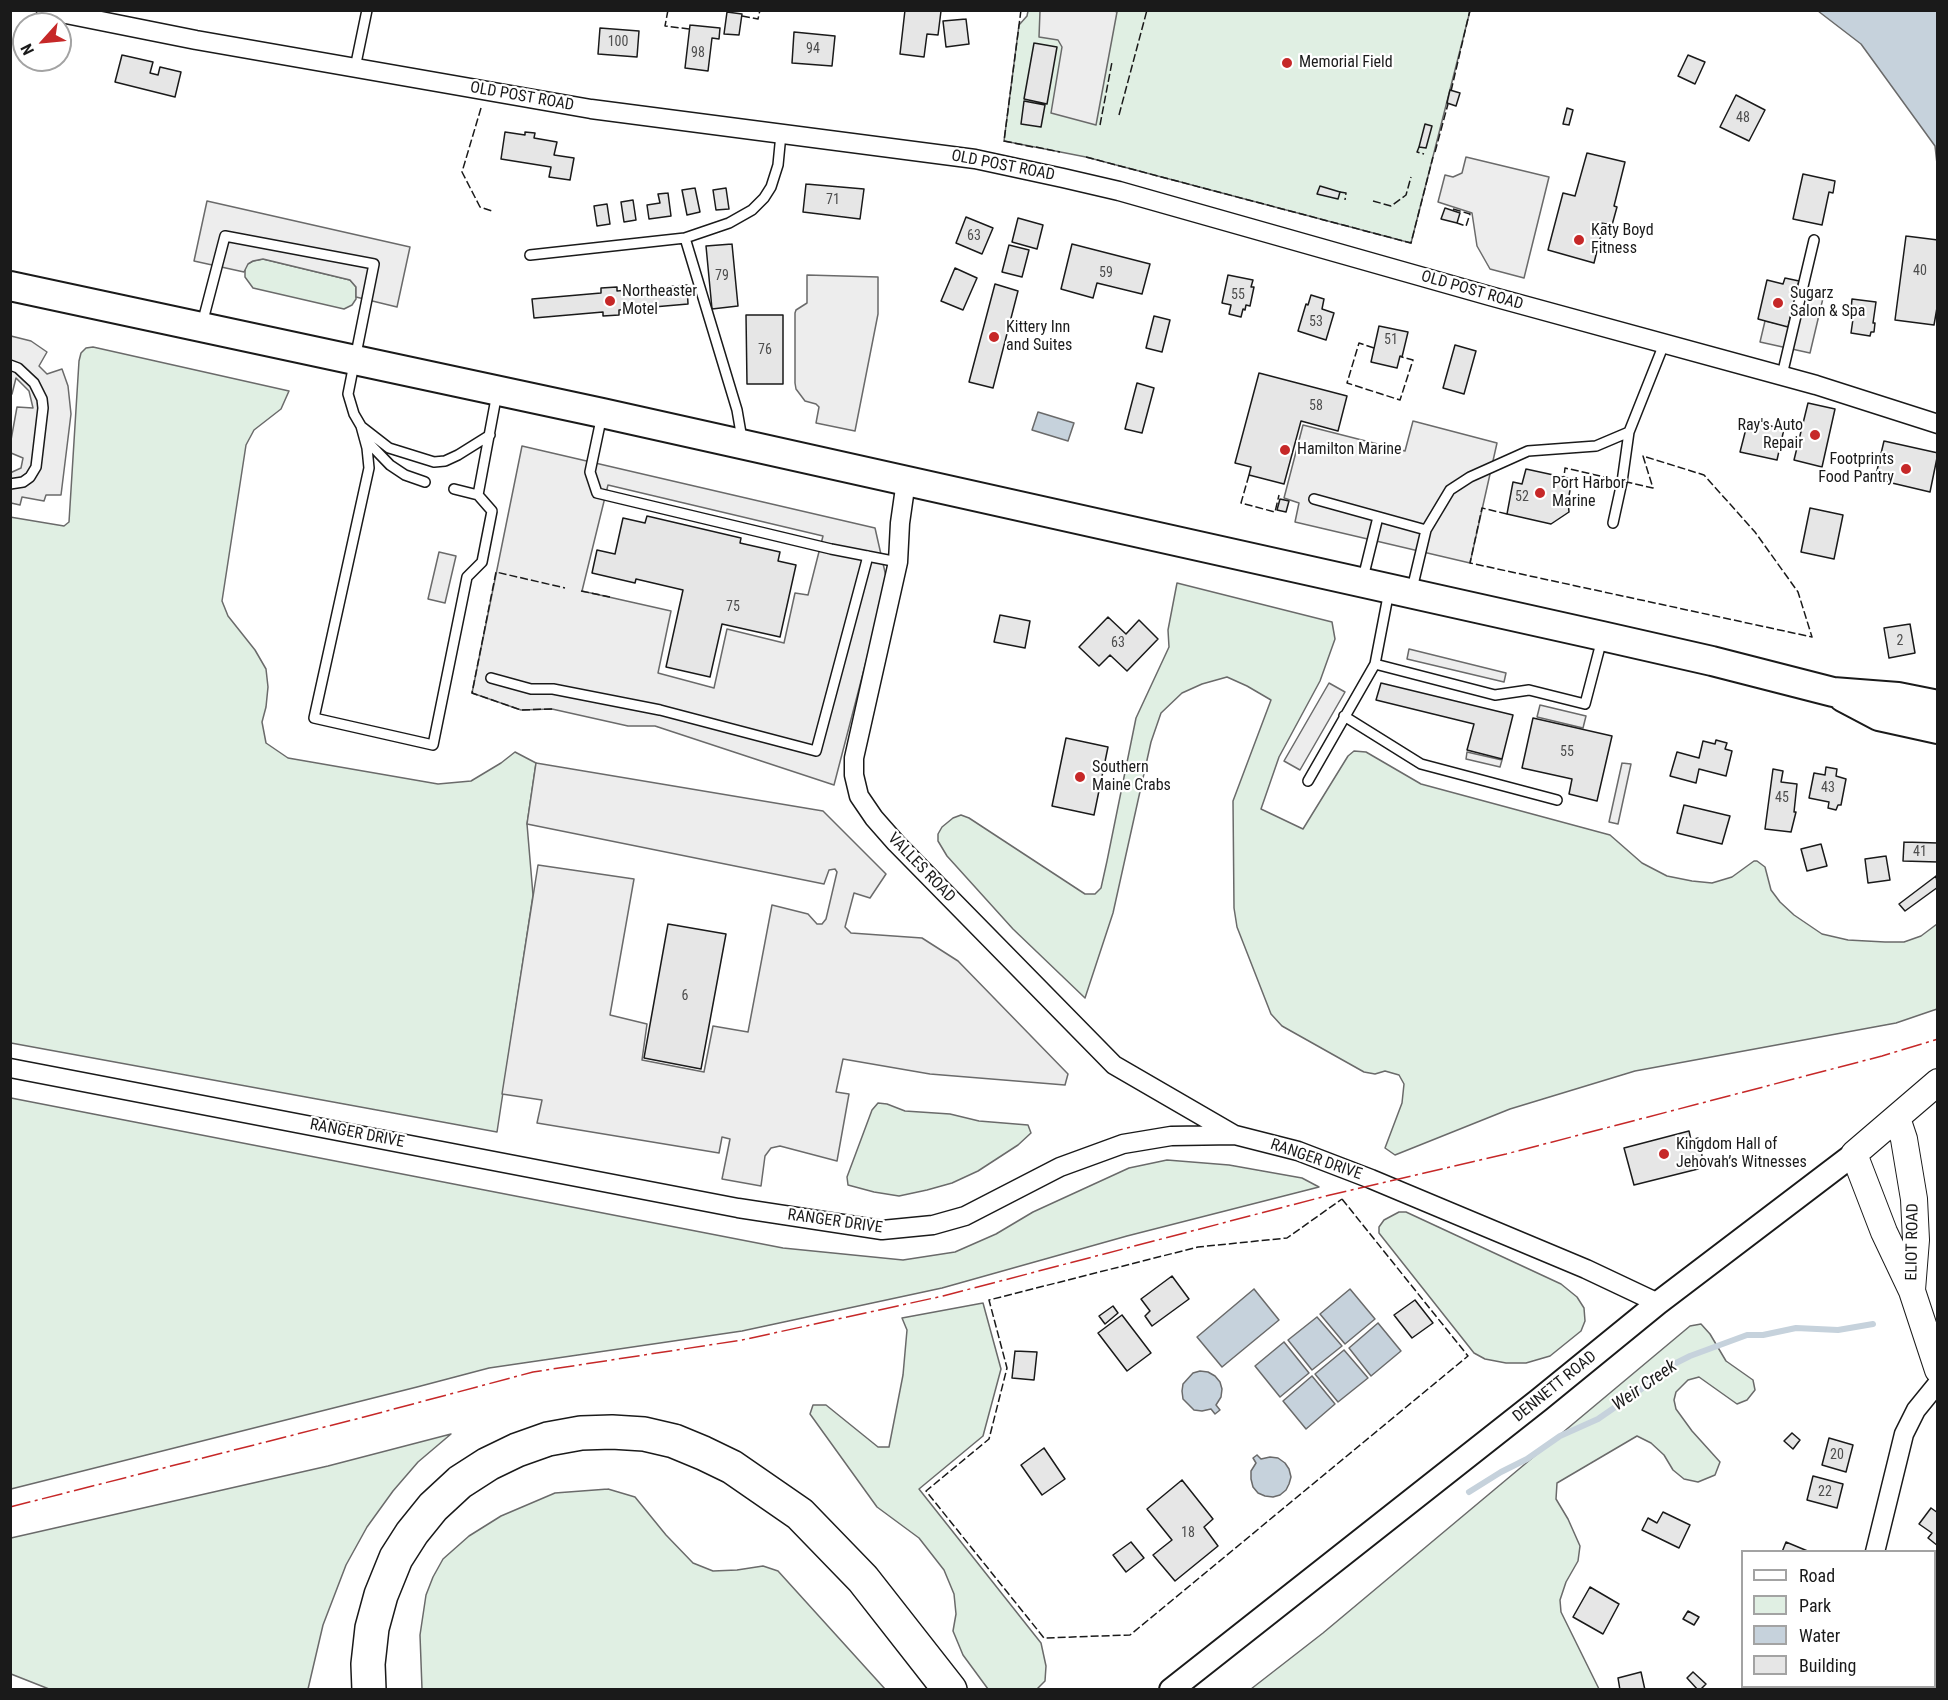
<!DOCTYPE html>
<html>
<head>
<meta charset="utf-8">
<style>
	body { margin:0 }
	#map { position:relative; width:1948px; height:1700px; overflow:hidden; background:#fff; font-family:"Roboto Condensed",sans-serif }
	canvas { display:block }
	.frame { position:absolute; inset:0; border:12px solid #1a1a1a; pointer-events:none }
	.legend { position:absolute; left:1741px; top:1550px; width:195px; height:138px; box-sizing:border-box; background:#fff; border:2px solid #a3a3a3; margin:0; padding:8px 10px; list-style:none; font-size:18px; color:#1a1a1a }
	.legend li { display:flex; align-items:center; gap:12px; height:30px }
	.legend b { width:30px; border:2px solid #a3a3a3 }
	.north { position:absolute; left:12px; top:12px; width:60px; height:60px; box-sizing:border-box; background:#fff; border:2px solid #a3a3a3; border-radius:50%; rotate:243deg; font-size:16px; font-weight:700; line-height:24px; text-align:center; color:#1a1a1a }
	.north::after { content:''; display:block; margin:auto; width:21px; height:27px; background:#c62828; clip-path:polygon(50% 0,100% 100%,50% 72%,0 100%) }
</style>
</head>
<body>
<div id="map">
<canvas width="1948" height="1700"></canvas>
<div class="frame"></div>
<ul class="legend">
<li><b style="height:8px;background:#fff"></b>Road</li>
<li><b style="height:16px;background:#e0efe3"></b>Park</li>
<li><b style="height:16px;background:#c6d2dc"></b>Water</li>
<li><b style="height:16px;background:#e6e6e6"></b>Building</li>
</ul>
<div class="north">N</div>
</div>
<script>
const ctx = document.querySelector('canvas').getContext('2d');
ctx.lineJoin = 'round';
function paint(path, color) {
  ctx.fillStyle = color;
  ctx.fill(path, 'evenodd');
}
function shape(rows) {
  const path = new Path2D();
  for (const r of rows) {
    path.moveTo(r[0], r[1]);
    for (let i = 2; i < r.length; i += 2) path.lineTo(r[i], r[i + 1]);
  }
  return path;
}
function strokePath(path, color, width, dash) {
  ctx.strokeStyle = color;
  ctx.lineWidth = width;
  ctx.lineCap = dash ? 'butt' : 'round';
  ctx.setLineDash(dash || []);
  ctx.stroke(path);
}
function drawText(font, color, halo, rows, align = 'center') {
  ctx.font = font + ' "Roboto Condensed",sans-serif';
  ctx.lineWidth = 4.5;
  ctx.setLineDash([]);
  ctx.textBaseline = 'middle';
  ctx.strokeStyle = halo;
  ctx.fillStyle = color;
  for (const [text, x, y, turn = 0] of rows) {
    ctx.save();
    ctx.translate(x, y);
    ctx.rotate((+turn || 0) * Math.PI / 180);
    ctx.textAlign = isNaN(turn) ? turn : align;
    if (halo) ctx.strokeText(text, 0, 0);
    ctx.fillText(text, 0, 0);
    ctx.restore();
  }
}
const green = shape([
	[1028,11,1470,11,1411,243,1086,157,1004,141,1019,25,1027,16,1028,11],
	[263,259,350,280,356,287,356,299,352,305,344,309,253,288,245,277,245,268,247,264,253,261,263,259],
	[93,347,289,391,281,409,254,430,246,445,222,601,228,616,255,650,266,669,268,687,266,707,262,722,266,743,288,758,438,784,471,781,501,763,515,752,536,763,527,824,533,895,497,1132,11,1043,10,517,64,526,69,522,79,361,81,353,86,348,93,347],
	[1177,583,1332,622,1335,639,1320,681,1279,757,1261,809,1303,829,1348,756,1354,751,1366,752,1421,784,1610,835,1642,863,1667,876,1692,881,1712,883,1732,877,1754,861,1757,861,1765,867,1771,890,1780,902,1794,915,1822,934,1848,940,1885,942,1904,942,1921,936,1937,924,1937,1009,1896,1023,1635,1071,1510,1109,1395,1155,1385,1148,1402,1103,1404,1084,1399,1075,1385,1071,1375,1074,1364,1072,1282,1026,1271,1014,1237,927,1234,908,1233,801,1271,700,1247,686,1227,677,1202,684,1182,693,1161,713,1151,742,1113,913,1085,998,1013,929,947,856,938,841,938,834,942,827,953,818,961,815,969,818,1085,894,1095,894,1101,888,1107,861,1136,718,1169,647,1168,630,1177,583],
	[11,1098,783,1248,903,1260,955,1252,996,1234,1033,1212,1129,1168,1167,1160,1229,1165,1302,1178,1319,1187,1127,1236,942,1288,742,1331,489,1368,417,1387,11,1489,11,1098],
	[878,1103,887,1104,905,1111,950,1114,979,1121,1028,1125,1031,1133,1018,1145,978,1171,952,1183,927,1190,899,1196,874,1192,848,1185,847,1177,872,1110,878,1103],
	[1399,1212,1406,1212,1561,1284,1577,1297,1584,1308,1585,1321,1581,1331,1550,1356,1526,1363,1506,1363,1485,1359,1474,1353,1379,1233,1379,1227,1384,1220,1399,1212],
	[983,1303,1001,1369,983,1436,919,1489,1041,1643,1046,1666,1045,1681,1037,1689,988,1689,963,1655,953,1631,956,1614,954,1594,944,1570,919,1538,877,1507,810,1414,813,1405,826,1405,878,1447,889,1447,903,1375,907,1330,902,1318,983,1303],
	[1701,1324,1710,1334,1726,1361,1753,1380,1755,1390,1747,1400,1737,1404,1699,1377,1688,1380,1676,1392,1674,1400,1676,1409,1692,1431,1720,1462,1715,1475,1698,1482,1684,1479,1673,1470,1664,1455,1651,1443,1637,1436,1557,1483,1556,1499,1568,1519,1580,1546,1578,1561,1566,1582,1560,1600,1561,1612,1599,1689,1251,1689,1323,1633,1690,1326,1701,1324],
	[451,1434,418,1462,393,1491,367,1527,346,1565,323,1625,308,1689,49,1689,11,1674,11,1538,328,1466,451,1434],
	[608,1489,635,1497,666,1535,693,1563,713,1571,737,1570,763,1566,778,1571,885,1689,422,1689,420,1635,426,1595,433,1577,443,1559,469,1536,501,1516,555,1493,608,1489]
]);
paint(green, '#e0efe3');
strokePath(green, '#6a6a6a', 1.5);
const parking = shape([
	[1112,10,1117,12,1096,125,1051,113,1062,47,1058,40,1039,37,1040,11,1112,10],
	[1466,157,1549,177,1524,278,1490,269,1477,246,1472,213,1438,202,1445,175,1453,177,1462,173,1466,157],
	[207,201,410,247,397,307,356,297,356,287,350,280,263,259,253,261,248,264,244,272,194,261,207,201],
	[807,275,878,277,878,314,855,431,816,423,819,407,816,404,805,401,796,389,795,383,795,313,796,310,807,303,807,275],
	[1798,288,1824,294,1810,353,1760,342,1765,321,1788,326,1798,288],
	[11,336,31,341,47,352,39,366,47,374,62,369,68,386,71,414,61,495,46,495,44,501,22,497,20,505,11,503,10,473,21,468,23,458,11,453,11,440,17,407,33,408,29,391,16,378,12,394,11,394,11,336],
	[1413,421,1497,443,1470,563,1295,522,1299,503,1284,498,1303,425,1405,451,1413,421],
	[522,446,875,528,887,581,834,785,655,726,628,726,552,709,521,710,472,693,522,446],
	[608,485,823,536,808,595,795,593,784,643,727,629,714,688,658,673,671,611,582,591,608,485],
	[439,552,456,556,445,603,428,599,439,552],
	[1409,649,1506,673,1504,682,1407,659,1409,649],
	[1329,683,1345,692,1300,770,1284,761,1329,683],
	[1540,705,1586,716,1583,728,1537,717,1540,705],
	[1467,752,1502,760,1500,767,1466,759,1467,752],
	[536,763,823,811,886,874,870,898,854,893,845,927,851,933,922,938,958,961,1068,1074,1065,1085,930,1074,843,1059,836,1092,849,1094,837,1161,780,1146,771,1148,765,1156,761,1186,722,1179,730,1139,722,1137,719,1153,537,1123,542,1100,502,1094,538,865,634,879,610,1015,647,1024,642,1060,704,1072,713,1026,748,1032,772,905,808,914,817,924,822,924,826,919,837,872,835,869,829,870,824,884,527,824,536,763],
	[1622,763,1631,764,1618,824,1609,822,1622,763]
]);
paint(parking, '#ededed');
strokePath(parking, '#6a6a6a', 1.5);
const water = shape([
	[1818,11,1937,11,1937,164,1935,146,1861,44,1818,11],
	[1038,412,1074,423,1068,441,1032,430,1038,412],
	[1254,1289,1279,1320,1222,1367,1197,1337,1254,1289],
	[1350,1289,1375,1319,1345,1344,1320,1314,1350,1289],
	[1317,1317,1342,1346,1312,1370,1288,1340,1317,1317],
	[1378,1323,1401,1351,1371,1376,1349,1348,1378,1323],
	[1284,1342,1309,1373,1280,1397,1255,1366,1284,1342],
	[1344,1350,1368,1378,1338,1402,1315,1374,1344,1350],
	[1200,1371,1208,1372,1215,1376,1220,1382,1222,1389,1221,1397,1216,1405,1220,1410,1215,1414,1211,1409,1202,1411,1194,1410,1183,1399,1182,1391,1183,1384,1193,1373,1200,1371],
	[1312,1376,1335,1404,1306,1429,1283,1401,1312,1376],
	[1257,1455,1261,1459,1270,1457,1278,1458,1285,1463,1289,1469,1291,1477,1289,1484,1286,1490,1280,1495,1273,1497,1265,1496,1258,1493,1253,1487,1251,1479,1251,1471,1256,1463,1253,1458,1257,1455]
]);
paint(water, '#c6d2dc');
strokePath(water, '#6a6a6a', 1.5);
strokePath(shape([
	[1469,1492,1501,1472,1527,1459,1560,1436,1598,1419,1647,1385,1666,1368,1690,1356,1747,1335,1763,1335,1796,1328,1838,1330,1873,1324]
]), '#c6d2dc', 6);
const building = shape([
	[905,10,941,11,938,35,927,34,924,57,900,54,905,10],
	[727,12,742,14,739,35,724,34,727,12],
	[966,19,969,44,946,47,943,21,966,19],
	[690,25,720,28,719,39,712,38,708,71,685,68,690,25],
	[600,28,639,31,637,57,598,54,600,28],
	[794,32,835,36,832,66,792,63,794,32],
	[1034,43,1057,47,1047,104,1024,99,1034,43],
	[122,55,153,62,150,73,158,75,160,67,181,72,175,97,115,82,122,55],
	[1688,55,1705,62,1695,84,1678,76,1688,55],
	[1450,90,1460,93,1456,106,1447,103,1450,90],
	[1736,95,1765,110,1749,141,1720,127,1736,95],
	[1024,101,1045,105,1041,127,1021,124,1024,101],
	[1567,108,1573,110,1569,125,1563,124,1567,108],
	[1425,124,1432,126,1426,148,1419,147,1425,124],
	[505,132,525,135,525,132,535,133,534,138,557,142,554,155,574,158,570,180,549,177,551,167,501,159,505,132],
	[1587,153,1625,162,1614,206,1617,207,1612,225,1601,223,1603,227,1594,263,1548,250,1563,193,1575,196,1587,153],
	[1803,174,1835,181,1833,193,1829,192,1822,225,1793,219,1803,174],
	[806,184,864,189,860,219,803,212,806,184],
	[1320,186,1340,192,1338,199,1317,194,1320,186],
	[695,188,700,212,687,215,682,190,695,188],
	[726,188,729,209,716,210,713,190,726,188],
	[668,193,671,216,649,219,647,205,660,203,658,194,668,193],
	[633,200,636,220,624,222,621,202,633,200],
	[607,204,610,224,597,226,594,206,607,204],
	[1445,208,1460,213,1457,223,1441,219,1445,208],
	[966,217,993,228,982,254,956,243,966,217],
	[1018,218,1043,225,1037,249,1012,242,1018,218],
	[1906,236,1938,240,1938,302,1934,325,1895,320,1906,236],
	[732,244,738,306,712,309,706,246,732,244],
	[1072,244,1150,264,1142,294,1097,283,1093,298,1061,289,1072,244],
	[1009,245,1029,250,1022,277,1002,272,1009,245],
	[955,268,977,278,963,310,941,301,955,268],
	[1228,275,1253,280,1251,287,1254,287,1250,306,1246,305,1245,310,1243,309,1241,317,1229,314,1231,305,1222,303,1228,275],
	[1785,278,1799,281,1788,327,1758,319,1767,280,1783,284,1785,278],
	[995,284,1018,291,993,388,969,382,995,284],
	[687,285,688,304,619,310,619,315,603,316,603,312,534,318,532,299,601,293,601,288,617,287,617,291,687,285],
	[1311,295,1324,299,1322,309,1334,313,1326,340,1298,331,1306,304,1308,305,1311,295],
	[1852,299,1876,302,1873,323,1875,323,1874,332,1871,332,1870,336,1851,333,1854,312,1851,310,1852,299],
	[746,315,783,315,783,384,747,384,746,315],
	[1154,316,1170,320,1162,352,1146,348,1154,316],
	[1379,326,1408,332,1402,357,1400,356,1397,368,1371,362,1379,326],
	[1455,345,1476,351,1464,394,1443,388,1455,345],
	[1259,373,1347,396,1338,431,1301,421,1284,484,1249,475,1251,467,1235,463,1259,373],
	[1137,383,1154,388,1142,433,1125,429,1137,383],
	[1808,403,1835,409,1822,467,1794,460,1808,403],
	[1748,421,1784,429,1777,460,1740,452,1748,421],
	[1884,441,1938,453,1930,492,1875,479,1884,441],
	[1526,469,1572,479,1568,501,1569,512,1551,524,1507,514,1513,482,1522,484,1526,469],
	[1280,499,1289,501,1286,512,1277,510,1280,499],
	[1810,508,1843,515,1834,559,1801,552,1810,508],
	[647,516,741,538,740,543,780,552,778,561,796,565,780,637,722,624,710,677,666,667,683,590,636,579,635,583,592,573,597,550,615,554,623,518,645,523,647,516],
	[1000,615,1030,621,1025,648,994,642,1000,615],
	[1108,617,1126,634,1139,620,1158,639,1127,671,1110,655,1099,666,1079,647,1108,617],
	[1910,624,1915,653,1889,658,1884,628,1910,624],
	[1381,683,1513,715,1502,759,1467,750,1474,724,1376,700,1381,683],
	[1533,718,1612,736,1597,801,1569,794,1572,779,1522,768,1533,718],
	[1066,738,1108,747,1094,815,1052,806,1066,738],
	[1716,740,1727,743,1725,749,1732,751,1726,776,1699,769,1696,783,1670,776,1677,752,1699,758,1703,741,1715,744,1716,740],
	[1826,767,1837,769,1836,776,1846,779,1841,805,1838,805,1836,810,1828,808,1829,802,1809,798,1814,773,1825,775,1826,767],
	[1773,769,1783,771,1781,782,1797,784,1794,812,1796,812,1791,832,1765,829,1773,769],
	[1684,805,1730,816,1722,844,1677,833,1684,805],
	[1904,842,1938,843,1938,862,1903,861,1904,842],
	[1821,844,1827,866,1807,871,1801,849,1821,844],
	[1886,856,1890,880,1868,883,1865,859,1886,856],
	[1936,876,1938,887,1905,911,1899,904,1936,876],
	[668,924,726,934,701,1069,644,1058,668,924],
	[1689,1131,1691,1140,1698,1138,1703,1160,1696,1161,1698,1169,1634,1185,1624,1148,1689,1131],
	[1172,1276,1189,1299,1152,1326,1145,1316,1150,1311,1141,1299,1172,1276],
	[1415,1300,1433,1323,1412,1338,1394,1315,1415,1300],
	[1113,1306,1118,1313,1105,1324,1099,1316,1113,1306],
	[1122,1315,1151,1353,1127,1371,1098,1333,1122,1315],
	[1015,1351,1037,1352,1034,1380,1012,1378,1015,1351],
	[1792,1433,1800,1440,1793,1449,1784,1441,1792,1433],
	[1829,1438,1853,1445,1846,1472,1822,1465,1829,1438],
	[1044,1448,1065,1479,1042,1495,1021,1465,1044,1448],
	[1813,1476,1843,1484,1837,1508,1807,1500,1813,1476],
	[1182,1480,1213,1519,1204,1527,1218,1546,1175,1581,1153,1555,1172,1540,1147,1509,1182,1480],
	[1931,1508,1938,1513,1938,1546,1928,1538,1932,1533,1919,1524,1931,1508],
	[1663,1512,1690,1525,1679,1548,1642,1530,1648,1518,1657,1523,1663,1512],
	[1131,1542,1144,1558,1126,1572,1113,1555,1131,1542],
	[1786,1542,1810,1552,1782,1552,1786,1542],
	[1936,1552,1938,1553,1938,1577,1934,1575,1934,1554,1936,1552],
	[1590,1587,1619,1604,1603,1634,1573,1617,1590,1587],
	[1688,1611,1699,1617,1694,1625,1683,1619,1688,1611],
	[1641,1672,1645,1690,1620,1690,1618,1678,1641,1672],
	[1693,1672,1706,1684,1700,1690,1698,1690,1687,1678,1693,1672],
	[1883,1686,1901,1686,1905,1690,1881,1690,1883,1686]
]);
paint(building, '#e6e6e6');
strokePath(building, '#1a1a1a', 1.5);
const service = shape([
	[355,68,367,10],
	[685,238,737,410,742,439],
	[530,255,685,238,729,223,752,210,764,198,771,187,778,165,781,134],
	[202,324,225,236,374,264,348,394,354,414,361,426,367,448,369,468,314,718,433,745,467,577,482,562,492,511,478,495,497,393],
	[10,365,18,368,34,383,42,399,43,408,36,467,30,477,23,482,10,484],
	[1782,375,1814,240],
	[602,415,590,472,597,493,831,549,898,562],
	[362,427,389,448,434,462,445,461,458,455,490,435],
	[365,439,390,465,405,475,425,482],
	[454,489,478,495],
	[1314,499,1426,530],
	[1613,523,1622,482,1629,432],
	[1363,578,1378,517],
	[1412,589,1426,530,1450,490,1470,477,1528,451,1596,446,1629,432,1664,344],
	[1389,591,1375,664,1495,695,1529,690,1585,704,1602,639],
	[491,678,531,689,553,689,660,710,816,751,868,556],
	[1344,716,1421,764,1557,800],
	[1308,781,1375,664]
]);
const minor = shape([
	[46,10,196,40,591,109,975,159,1063,178,1119,191,1490,296,1816,385,1938,424],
	[906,481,900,523,898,562,854,758,854,775,859,796,874,818,896,843,1114,1065,1233,1134],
	[10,1068,738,1208,882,1230,933,1225,965,1216,1060,1167,1123,1144,1171,1136,1235,1135,1298,1151,1371,1179,1586,1269,1658,1303],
	[1875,1552,1904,1434,1916,1410,1938,1383],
	[1934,1678,1938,1679],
	[1831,1690,1832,1686]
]);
const tertiary = shape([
	[1171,1690,1539,1400,1658,1303,1854,1154]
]);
const secondary = shape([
	[1938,1082,1854,1154,1884,1232,1912,1291,1938,1370],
	[1897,1118,1904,1139,1914,1199,1916,1240,1912,1290]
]);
const primary = shape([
	[10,286,602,413,1602,636,1712,661,1833,692,1898,697,1938,705],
	[1843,697,1879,716,1938,729]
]);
const motorway = shape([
	[369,1690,368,1664,372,1628,381,1595,396,1558,412,1533,433,1507,460,1482,488,1464,517,1450,548,1439,581,1433,612,1432,644,1434,674,1441,703,1453,732,1467,800,1514,863,1579,950,1690]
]);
strokePath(service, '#1a1a1a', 12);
strokePath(minor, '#1a1a1a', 21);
strokePath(tertiary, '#1a1a1a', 26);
strokePath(secondary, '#1a1a1a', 28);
strokePath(primary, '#1a1a1a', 32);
strokePath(motorway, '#1a1a1a', 36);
strokePath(service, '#fff', 9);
strokePath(minor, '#fff', 18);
strokePath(tertiary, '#fff', 22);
strokePath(secondary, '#fff', 26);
strokePath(primary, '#fff', 28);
strokePath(motorway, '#fff', 33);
strokePath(shape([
	[668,10,665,26,689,29],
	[1021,10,1004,141,1033,147],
	[742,16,758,19,760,10],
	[1451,91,1470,10],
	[481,108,462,172,480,207,492,211],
	[1119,115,1147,10],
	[1100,125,1112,62],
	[1036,147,1060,152],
	[1419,147,1417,152,1424,154],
	[1435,152,1448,104],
	[1086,157,1411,243,1433,157],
	[1340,192,1346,193,1345,200],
	[1373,201,1391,206,1406,195,1411,177],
	[1453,209,1470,214,1466,226,1457,223],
	[1374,348,1359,343,1347,383,1400,400,1413,360,1402,357],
	[1249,475,1241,503,1275,512,1279,495],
	[1507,514,1482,508,1470,563,1812,637,1798,592,1755,532,1704,475,1643,456,1653,488,1565,468,1564,477],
	[581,591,610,597],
	[552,709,521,710,472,693,496,572,565,588],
	[1342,1199,1468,1356,1130,1635,1044,1638,926,1491,989,1439,1007,1368,989,1300,1198,1247,1287,1238,1342,1199]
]), '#1a1a1a', 1.5, [8, 3]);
strokePath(shape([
	[10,1507,364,1417,533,1372,742,1340,943,1296,1330,1195,1506,1154,1882,1056,1938,1039]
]), '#c62828', 1.5, [21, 4.5, 3, 4.5]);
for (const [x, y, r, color] of [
	[1287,63,6,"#c62828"],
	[1579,240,6,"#c62828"],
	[610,301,6,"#c62828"],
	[1778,303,6,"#c62828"],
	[994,337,6,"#c62828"],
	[1815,435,6,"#c62828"],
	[1285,450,6,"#c62828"],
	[1906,469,6,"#c62828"],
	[1540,493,6,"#c62828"],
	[1080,777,6,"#c62828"],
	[1664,1154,6,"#c62828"]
]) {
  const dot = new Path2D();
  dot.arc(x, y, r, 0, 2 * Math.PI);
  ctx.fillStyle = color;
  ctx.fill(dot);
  strokePath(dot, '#fff', 2);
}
drawText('14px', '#4d4d4d', null, [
	["100",618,42],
	["94",813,49],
	["98",698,53],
	["48",1743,118],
	["71",833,200],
	["63",974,236],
	["40",1920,271],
	["59",1106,273],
	["79",722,276],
	["55",1238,295],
	["53",1316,322],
	["51",1391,340],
	["76",765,350],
	["58",1316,406],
	["52",1522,497],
	["75",733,607],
	["2",1900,641],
	["63",1118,643],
	["55",1567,752],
	["43",1828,788],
	["45",1782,798],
	["41",1920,852],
	["6",685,996],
	["20",1837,1455],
	["22",1825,1492],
	["18",1188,1533]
]);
drawText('16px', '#1a1a1a', '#fff', [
	["Memorial Field",1299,63],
	["Katy Boyd",1591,231],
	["Fitness",1591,249],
	["Northeaster",622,292],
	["Motel",622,310],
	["Sugarz",1790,294],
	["Salon & Spa",1790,312],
	["Kittery Inn",1006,328],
	["and Suites",1006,346],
	["Ray's Auto",1803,426,"right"],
	["Repair",1803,444,"right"],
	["Hamilton Marine",1297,450],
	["Footprints",1894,460,"right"],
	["Food Pantry",1894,478,"right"],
	["Port Harbor",1552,484],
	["Marine",1552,502],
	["Southern",1092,768],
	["Maine Crabs",1092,786],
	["Kingdom Hall of",1676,1145],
	["Jehovah’s Witnesses",1676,1163]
], 'left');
drawText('16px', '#1a1a1a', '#fff', [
	["OLD POST ROAD",522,97,10],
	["OLD POST ROAD",1003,166,11],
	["OLD POST ROAD",1472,291,16],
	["VALLES ROAD",921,868,46],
	["RANGER DRIVE",357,1134,11],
	["RANGER DRIVE",1316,1160,19],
	["RANGER DRIVE",835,1222,8],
	["ELIOT ROAD",1913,1242,-89],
	["DENNETT ROAD",1555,1387,-39]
]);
drawText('italic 18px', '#1a1a1a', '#fff', [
	["Weir Creek",1645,1386,-35]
]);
</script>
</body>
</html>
